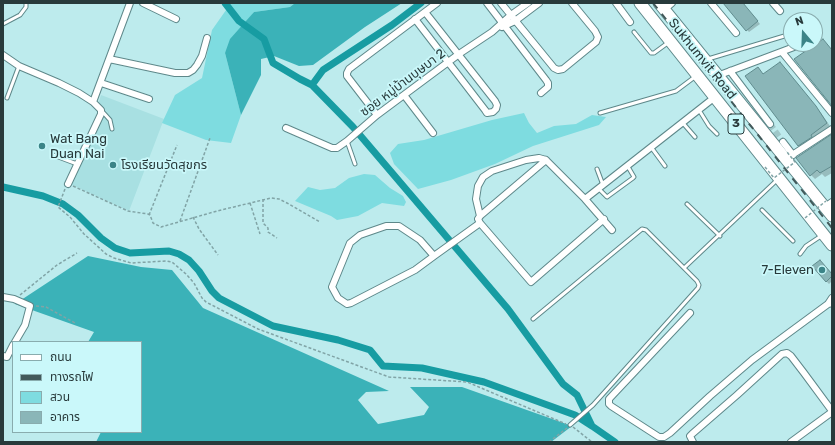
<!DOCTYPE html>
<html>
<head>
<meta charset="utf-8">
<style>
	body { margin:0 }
	#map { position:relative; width:835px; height:445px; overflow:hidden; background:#bdebed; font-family:Rubik,"Noto Sans Thai",sans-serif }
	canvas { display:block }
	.frame { position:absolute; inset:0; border:4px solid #283a3b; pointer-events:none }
	.legend { position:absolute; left:12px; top:341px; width:130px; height:92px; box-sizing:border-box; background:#caf8fa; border:1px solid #89acae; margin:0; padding:5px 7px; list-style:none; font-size:12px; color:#283a3b }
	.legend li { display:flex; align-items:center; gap:8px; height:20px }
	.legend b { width:20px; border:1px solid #89acae }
	.north { position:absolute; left:783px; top:12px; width:40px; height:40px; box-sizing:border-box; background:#caf8fa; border:1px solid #89acae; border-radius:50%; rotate:341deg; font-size:11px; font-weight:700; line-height:16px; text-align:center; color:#283a3b }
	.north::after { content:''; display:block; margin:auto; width:14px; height:18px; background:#3b8487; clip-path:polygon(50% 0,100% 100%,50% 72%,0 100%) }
</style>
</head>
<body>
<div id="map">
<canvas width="835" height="445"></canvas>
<div class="frame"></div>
<ul class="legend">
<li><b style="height:5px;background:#fff"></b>ถนน</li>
<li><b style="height:5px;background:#42595a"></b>ทางรถไฟ</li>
<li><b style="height:11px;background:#7edce0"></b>สวน</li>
<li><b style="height:11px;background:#8ab6b8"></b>อาคาร</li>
</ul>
<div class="north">N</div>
</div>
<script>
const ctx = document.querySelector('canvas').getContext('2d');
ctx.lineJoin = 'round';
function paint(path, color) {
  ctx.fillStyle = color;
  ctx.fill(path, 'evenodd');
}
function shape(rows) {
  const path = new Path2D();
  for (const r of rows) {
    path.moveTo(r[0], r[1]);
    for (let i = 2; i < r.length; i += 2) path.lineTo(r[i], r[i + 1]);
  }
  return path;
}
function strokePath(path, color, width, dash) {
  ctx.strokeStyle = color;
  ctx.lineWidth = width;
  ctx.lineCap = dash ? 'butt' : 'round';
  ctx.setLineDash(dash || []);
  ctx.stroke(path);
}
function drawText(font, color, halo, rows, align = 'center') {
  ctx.font = font + ' Rubik,"Noto Sans Thai",sans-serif';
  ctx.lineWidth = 3.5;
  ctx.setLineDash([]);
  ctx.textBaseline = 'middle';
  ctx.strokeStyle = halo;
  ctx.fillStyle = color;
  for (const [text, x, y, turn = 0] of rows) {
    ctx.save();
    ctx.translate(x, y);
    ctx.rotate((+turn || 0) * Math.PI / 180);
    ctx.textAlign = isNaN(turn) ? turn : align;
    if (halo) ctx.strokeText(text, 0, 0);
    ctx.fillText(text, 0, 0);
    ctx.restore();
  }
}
paint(shape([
	[101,95,164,119,129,211,70,184,102,116,98,104]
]), '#a8e0e2');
paint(shape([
	[231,3,295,3,290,7,254,12,225,53,241,115,231,143,206,140,162,123,175,95,202,78,212,30],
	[524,113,529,123,537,133,554,126,576,124,592,115,606,117,599,125,533,146,495,164,451,180,418,189,394,164,390,153,398,144,424,140,492,120],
	[364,174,375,175,390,188,403,196,406,202,404,206,382,203,358,216,337,220,331,216,295,201,308,187,320,190,335,188,349,178]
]), '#7edce0');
paint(shape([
	[295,3,402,3,365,27,313,65,299,66,274,56,261,59,261,75,241,115,225,53,230,39,254,12,290,7],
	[88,256,141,267,172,270,203,308,389,391,366,392,358,400,378,424,424,415,429,407,410,387,462,387,572,426,551,442,96,442,101,432,141,432,141,342,88,342,94,332,15,304]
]), '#3bb2b8');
paint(shape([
	[724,3,742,3,760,24,749,32],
	[780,63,821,113,832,129,804,151,798,145,758,69,764,75],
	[832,135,832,173,825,177,822,174,815,179,811,175],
	[832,275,832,281,829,284,826,281]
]), '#0003');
strokePath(shape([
	[225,3,239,21,264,39,273,63,300,79,312,85,353,127,508,309,563,384,577,395,592,426],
	[312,85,323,70,392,25,421,3],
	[3,187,43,196,63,204,78,215,101,238,115,248,130,253,169,251,179,254,189,260,199,271,212,291,219,298,273,326,338,340,370,350,383,366,422,368,484,382,575,415,592,426,615,442]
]), '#179ca2', 7);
const building = shape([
	[723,3,743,3,758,21,746,31,723,3],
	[823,39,832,50,832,106,794,59,823,39],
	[780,62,816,106,827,123,811,135,812,137,798,146,745,76,758,67,763,74,780,62],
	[832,134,832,166,820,173,817,170,810,176,796,158,832,134],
	[820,260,832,274,832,276,826,282,812,266,820,260]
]);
paint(building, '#8ab6b8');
strokePath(building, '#608b8d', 1);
strokePath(shape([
	[770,124,783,142]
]), '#9fc8c9', 6, [6, 3]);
const lane = shape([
	[3,24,20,15,26,7,26,3],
	[634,32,651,53,654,53,669,42],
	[708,59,791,34],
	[7,98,19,66],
	[101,110,110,120,112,129],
	[699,110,709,126,717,134],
	[600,113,676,91,696,76],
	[682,122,695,137],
	[347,141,355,164],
	[651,147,665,166],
	[53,155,77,164],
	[597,169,603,185],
	[598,188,607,197,633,178,634,177,627,165],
	[687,204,720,236],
	[762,210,793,241],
	[800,254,806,246,821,236],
	[533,319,642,229,646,230,684,268],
	[570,425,593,405,698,288,699,285,697,281,684,268,777,180]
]);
const street = shape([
	[143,3,176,19],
	[487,3,546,80,548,83,548,87,541,93],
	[501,3,554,68,558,70,563,69,596,42,598,37,595,31,572,3],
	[616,3,630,22],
	[711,3,736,33],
	[773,3,780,11],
	[664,10,672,3],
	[415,19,485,110,487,113,493,112,496,109,497,105,495,101,425,12],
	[502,27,515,21,539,3],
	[782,52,832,113],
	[3,55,19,66,59,83,79,93,93,102,101,110,101,114,68,184],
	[109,59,175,73,188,73,193,70,197,65,202,56,207,38],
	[730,71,770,124],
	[717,76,802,44],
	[101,83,149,99],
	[404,95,433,133],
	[93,102,130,3],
	[377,115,347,76,347,73,349,69,437,3],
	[286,128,332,148,337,148,347,141,377,115,459,54,492,32,511,15,528,3],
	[783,142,793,155],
	[786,159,832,129],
	[585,199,612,230],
	[825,207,832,202],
	[480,216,476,199,478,186,483,177,492,171,526,160,539,158,546,160],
	[604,219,531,282,480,223,478,219,480,216,546,160,585,199,715,97],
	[434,256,415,270,351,303,347,304,338,298,332,287,350,243,360,235,386,226,399,226,420,240,434,256,480,223],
	[3,297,14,299,30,306,25,325,15,342],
	[832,298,828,304,832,303],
	[690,313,609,399,609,404,611,406,659,437,664,437,670,433,710,396,752,360,828,304],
	[3,356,7,357,13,345],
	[693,442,690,436,692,434,737,395,782,354,787,353,791,356,804,373,832,411],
	[791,442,832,412]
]);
const highway = shape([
	[640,3,832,245],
	[659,3,832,216]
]);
strokePath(lane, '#5e888a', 5);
strokePath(street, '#5e888a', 8);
strokePath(highway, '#5e888a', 13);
strokePath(shape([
	[73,186,128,211,148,214,150,215,153,223,161,227,217,211,271,198,279,199,287,203,320,222],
	[65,189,58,207,70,217,84,234,106,254,114,258,131,263,166,261,172,262,186,274,194,283,202,298,206,302,258,329,389,377,467,382,566,424],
	[263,199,263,223,268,228,268,232,277,238],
	[250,203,260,234],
	[149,215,177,145],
	[193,217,199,229,218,255],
	[180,221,210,138],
	[20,295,57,265,77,253],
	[36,306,46,307,75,323],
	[573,427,592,442],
	[549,442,567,428]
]), '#81a4a6', 1.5, [3, 2]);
strokePath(lane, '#fff', 3);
strokePath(street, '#fff', 6);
strokePath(highway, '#fff', 11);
strokePath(shape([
	[653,3,832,228]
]), '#42595a', 2, [7, 7]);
strokePath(shape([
	[765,167,774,178,795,162,787,152],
	[805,218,826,201]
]), '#81a4a6', 1.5, [3, 2]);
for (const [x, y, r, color] of [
	[42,146,4,"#3b8487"],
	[113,165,4,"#3b8487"],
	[822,270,4,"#3b8487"]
]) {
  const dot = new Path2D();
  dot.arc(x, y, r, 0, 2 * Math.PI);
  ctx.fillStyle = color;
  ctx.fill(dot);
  strokePath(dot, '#caf8fa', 1.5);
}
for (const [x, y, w] of [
	[736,124,16]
]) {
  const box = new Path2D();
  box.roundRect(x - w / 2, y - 10, w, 20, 3);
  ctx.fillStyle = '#caf8fa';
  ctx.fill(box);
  strokePath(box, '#283a3b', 1);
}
drawText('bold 12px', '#283a3b', null, [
	["3",736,124]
]);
drawText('13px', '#283a3b', '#caf8fa', [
	["Sukhumvit Road",702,59,51],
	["ซอย หมู่บ้านบุษบา 2",403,83,-37]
]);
drawText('13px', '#283a3b', '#caf8fa', [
	["Wat Bang",50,139],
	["Duan Nai",50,154],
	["โรงเรียนวัดสุขกร",121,165],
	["7-Eleven",814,270,"right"]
], 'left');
</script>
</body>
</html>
